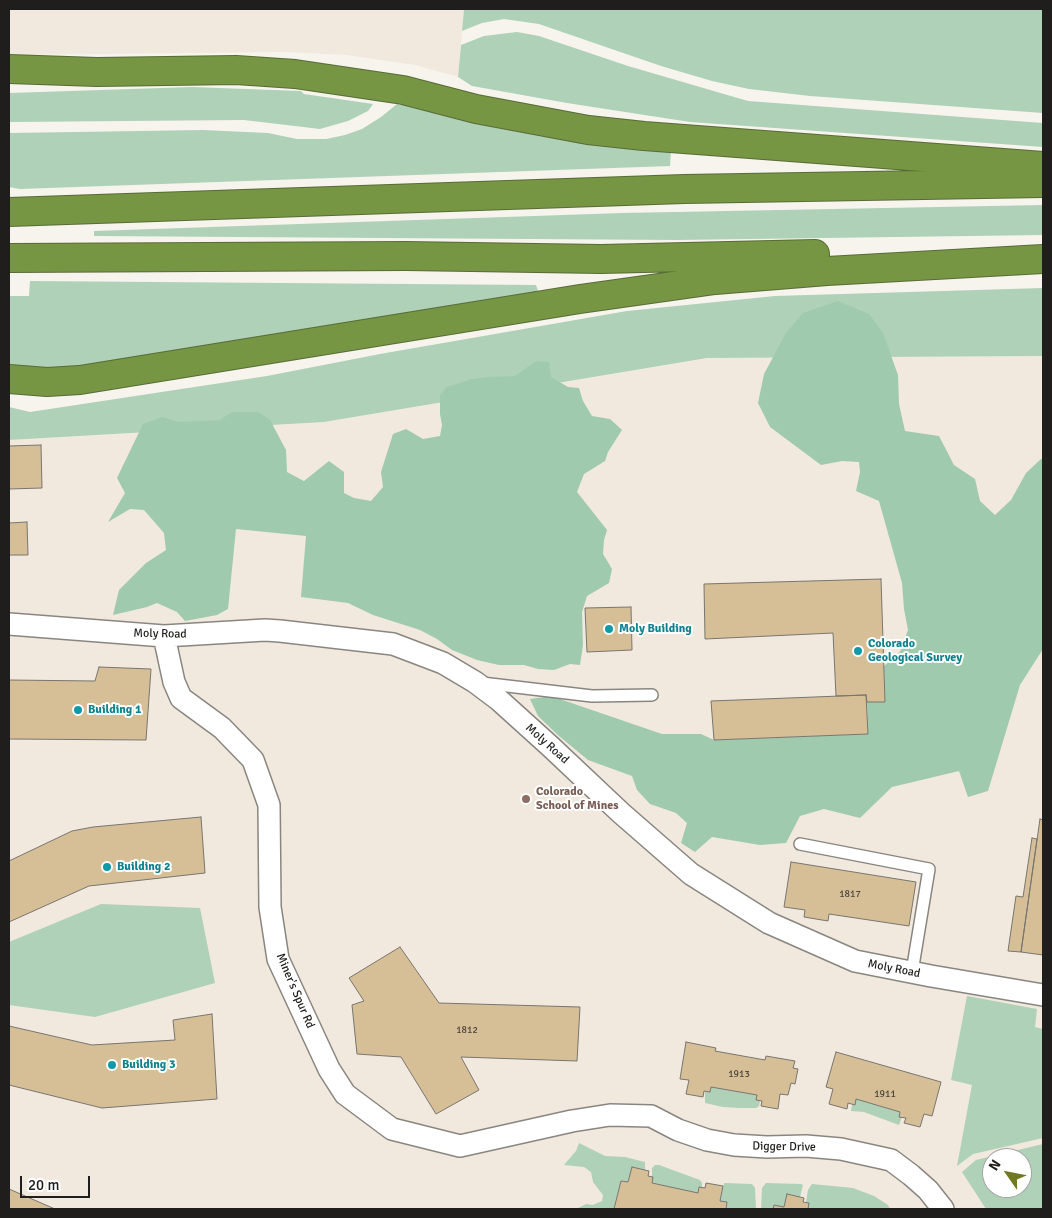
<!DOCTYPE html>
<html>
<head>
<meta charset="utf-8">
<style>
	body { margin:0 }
	#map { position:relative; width:1052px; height:1218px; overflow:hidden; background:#f7f4ee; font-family:Signika,sans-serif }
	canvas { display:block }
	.frame { position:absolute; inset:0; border:10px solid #1f1e1c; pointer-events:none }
	.north { position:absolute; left:982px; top:1148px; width:50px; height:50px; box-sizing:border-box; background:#fff; border:1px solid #a5a5a4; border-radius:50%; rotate:303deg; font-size:14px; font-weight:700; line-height:20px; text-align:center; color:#1f1e1c }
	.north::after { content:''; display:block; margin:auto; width:18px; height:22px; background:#717822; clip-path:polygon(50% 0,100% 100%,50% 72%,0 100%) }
	.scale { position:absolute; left:20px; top:1176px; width:70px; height:22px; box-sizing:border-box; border:2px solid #1f1e1c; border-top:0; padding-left:6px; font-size:15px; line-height:18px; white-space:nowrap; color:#1f1e1c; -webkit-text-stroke:4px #fff; paint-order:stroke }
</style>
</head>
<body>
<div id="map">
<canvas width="1052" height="1218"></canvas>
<div class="frame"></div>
<div class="north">N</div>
<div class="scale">20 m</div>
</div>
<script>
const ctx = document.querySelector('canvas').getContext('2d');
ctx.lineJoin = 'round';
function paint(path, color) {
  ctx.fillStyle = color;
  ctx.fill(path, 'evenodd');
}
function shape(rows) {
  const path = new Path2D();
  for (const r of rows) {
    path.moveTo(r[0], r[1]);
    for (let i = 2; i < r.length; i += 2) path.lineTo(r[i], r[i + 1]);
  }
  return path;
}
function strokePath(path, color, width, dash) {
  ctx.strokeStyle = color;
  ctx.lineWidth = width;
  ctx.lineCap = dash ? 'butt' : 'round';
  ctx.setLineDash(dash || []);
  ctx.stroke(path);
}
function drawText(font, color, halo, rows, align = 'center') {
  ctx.font = font + ' Signika,sans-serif';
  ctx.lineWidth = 4;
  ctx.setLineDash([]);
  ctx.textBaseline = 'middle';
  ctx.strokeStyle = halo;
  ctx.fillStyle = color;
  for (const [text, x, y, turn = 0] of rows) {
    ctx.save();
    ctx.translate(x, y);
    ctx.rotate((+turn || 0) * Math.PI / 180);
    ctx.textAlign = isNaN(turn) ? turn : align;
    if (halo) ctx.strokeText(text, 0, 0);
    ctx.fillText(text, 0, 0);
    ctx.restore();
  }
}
paint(shape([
	[9,9,464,9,458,77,415,65,346,55,286,52,9,55],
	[1043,356,1043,1209,9,1209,9,440,324,422,707,358],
	[992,1158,1022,1158,1022,1188,992,1188]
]), '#f1e9dd');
paint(shape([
	[464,9,1043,9,1043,113,810,96,749,89,712,81,661,66,539,24,504,19,482,23,462,31],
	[517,32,539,36,628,66,748,101,1043,123,1043,147,690,122,567,103,472,86,458,77,461,45,484,36],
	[192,87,301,91,304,94,373,104,368,111,348,121,320,129,244,120,9,122,9,93],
	[397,104,557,135,671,150,670,166,20,189,9,187,9,133,203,130,268,133,297,139,326,139,345,135,362,129,381,117],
	[1043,205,1043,235,676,240,94,236,94,231,622,213],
	[30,281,536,285,539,294,63,371,9,371,9,296,29,296],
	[1043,288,1043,356,707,358,324,422,9,440,9,407,30,412,267,376,380,354,627,311,775,296],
	[101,904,200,908,215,983,95,1017,9,1005,9,942],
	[967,996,1037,1009,1035,1027,1043,1029,1043,1138,973,1154,957,1166,972,1085,951,1080],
	[711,1087,757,1095,756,1100,760,1101,759,1106,756,1108,739,1108,723,1107,705,1103,705,1092,710,1092],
	[856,1099,900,1112,899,1116,902,1117,899,1125,864,1112,851,1111,852,1105,855,1105],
	[579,1143,605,1156,625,1157,645,1162,645,1170,632,1167,628,1182,621,1181,614,1209,576,1209,586,1204,593,1205,602,1201,603,1195,593,1182,591,1172,584,1167,564,1165,576,1151],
	[1043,1144,1043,1209,986,1209,962,1172,976,1160],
	[992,1158,1022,1158,1022,1188,992,1188],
	[655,1165,659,1165,700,1180,702,1183,702,1187,699,1187,698,1193,652,1183,652,1168],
	[724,1183,752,1184,755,1188,756,1209,726,1209,727,1202,720,1201],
	[766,1183,801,1184,803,1185,800,1197,784,1207,775,1205,773,1209,761,1209,762,1188],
	[812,1184,853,1188,874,1196,888,1205,890,1209,808,1209,809,1203,806,1203,808,1190]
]), '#aed1b8');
paint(shape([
	[838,301,869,314,883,333,898,375,899,404,905,431,939,436,954,465,975,479,980,501,995,515,1011,500,1026,473,1041,459,1043,459,1043,649,1020,685,988,791,968,797,959,771,892,787,860,818,824,809,800,816,786,843,760,845,712,837,695,852,681,843,687,823,676,813,650,804,637,790,632,776,588,760,559,736,538,716,530,699,551,696,662,734,701,734,714,740,868,734,867,702,885,702,884,666,900,652,908,630,904,609,902,583,879,501,856,491,860,472,859,462,842,461,821,465,770,427,758,403,764,374,786,333,803,313],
	[536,361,549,362,551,377,568,387,579,388,583,401,592,416,610,419,622,430,608,452,605,461,584,474,577,492,607,530,604,540,603,554,612,569,609,583,587,596,582,612,583,645,580,665,570,664,554,670,538,669,524,665,499,665,477,660,452,650,437,639,420,630,373,615,348,603,301,597,306,536,236,529,228,609,217,615,185,621,177,612,157,603,147,607,113,615,119,590,146,563,166,550,164,533,144,510,130,509,108,522,125,493,117,478,143,424,162,417,179,422,220,420,232,412,258,412,270,420,286,450,287,472,304,481,329,461,344,472,344,493,354,498,371,501,383,487,381,472,393,434,406,429,423,439,440,436,442,425,440,414,440,395,447,387,472,379,488,377,515,376]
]), '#a0caad');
const building = shape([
	[41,445,42,488,9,489,9,446,41,445],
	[27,522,28,555,9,555,9,523,27,522],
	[881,579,885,702,867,702,866,695,836,696,833,633,705,639,704,584,881,579],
	[631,607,632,650,587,652,585,608,631,607],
	[99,667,151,669,146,740,9,739,9,680,95,681,99,667],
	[866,695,868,734,714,740,711,701,866,695],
	[201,817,205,873,89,886,9,922,9,861,72,831,93,827,201,817],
	[1040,819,1043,820,1043,955,1021,952,1040,819],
	[1032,838,1037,839,1021,952,1008,951,1016,896,1023,897,1032,838],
	[791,862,916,882,909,926,829,914,828,921,804,917,805,910,784,907,791,862],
	[400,947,439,1003,580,1007,577,1061,461,1057,479,1090,436,1114,401,1057,357,1054,352,1005,364,1001,349,978,400,947],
	[212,1014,217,1099,102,1108,9,1085,9,1026,92,1045,175,1040,173,1020,212,1014],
	[686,1042,716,1048,715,1051,765,1060,766,1056,795,1061,793,1068,798,1069,795,1084,791,1083,788,1095,780,1094,778,1109,761,1106,762,1101,756,1100,757,1095,711,1087,710,1092,704,1091,703,1097,686,1094,689,1080,680,1079,686,1042],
	[836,1052,941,1082,932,1116,924,1114,920,1127,904,1123,906,1118,899,1117,900,1112,856,1099,855,1105,848,1103,847,1109,829,1104,833,1089,826,1087,836,1052],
	[632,1167,649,1171,648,1176,653,1177,652,1183,698,1193,699,1187,705,1188,706,1183,723,1186,720,1201,727,1202,726,1209,614,1209,621,1181,628,1182,632,1167],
	[9,1189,55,1209,9,1209,9,1189],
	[787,1194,804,1198,803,1202,809,1203,808,1209,811,1209,773,1209,774,1205,784,1207,787,1194]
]);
paint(building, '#d6bf97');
strokePath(building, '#797670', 1);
const lane = shape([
	[482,683,592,696,652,695],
	[800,844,929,869,912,972]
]);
const street = shape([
	[9,624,164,636,265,630,280,631,393,644,443,663,475,682,499,700,551,747,621,813,691,874,769,923,855,961,931,976,1043,995],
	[164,636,174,682,181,698,222,728,253,760,269,805,270,907,278,959,329,1069,345,1094,392,1129,460,1146,572,1121,610,1115,651,1116,678,1130,707,1140,734,1145,767,1147,806,1146,841,1149,891,1160,911,1175,928,1190,943,1209]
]);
const highway = shape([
	[9,69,97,72,236,70,295,74,403,90,476,109,588,130,644,136,1043,166],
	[9,212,684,189,1043,183],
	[9,258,406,256,601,259,815,254],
	[9,379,47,382,80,380,580,299,715,280,827,271,1043,259]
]);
strokePath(lane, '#898680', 14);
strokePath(street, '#898680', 24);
strokePath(highway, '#586c36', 30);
strokePath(lane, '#fff', 11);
strokePath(street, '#fff', 21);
strokePath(highway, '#769644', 28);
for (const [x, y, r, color] of [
	[609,629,5,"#0f9aa8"],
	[858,651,5,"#0f9aa8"],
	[78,710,5,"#0f9aa8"],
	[526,799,5,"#8d6e63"],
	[107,867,5,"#0f9aa8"],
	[112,1065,5,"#0f9aa8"]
]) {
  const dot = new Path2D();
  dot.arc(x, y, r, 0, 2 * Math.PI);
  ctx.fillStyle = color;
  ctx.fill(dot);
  strokePath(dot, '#fff', 2);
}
drawText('10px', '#4d463b', null, [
	["1817",850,894],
	["1812",467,1030],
	["1913",739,1074],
	["1911",885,1094]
]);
drawText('bold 12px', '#0d838f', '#fff', [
	["Moly Building",619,629],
	["Colorado",868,644],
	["Geological Survey",868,658],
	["Building 1",88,710],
	["Building 2",117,867],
	["Building 3",122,1065]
], 'left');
drawText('12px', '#1f1e1c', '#fff', [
	["Moly Road",160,634,1],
	["Moly Road",547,744,42],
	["Moly Road",894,969,11],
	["Miner's Spur Rd",295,991,67],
	["Digger Drive",784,1147,1]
]);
drawText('bold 12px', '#785e54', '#fff', [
	["Colorado",536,792],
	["School of Mines",536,806]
], 'left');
</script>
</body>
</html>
